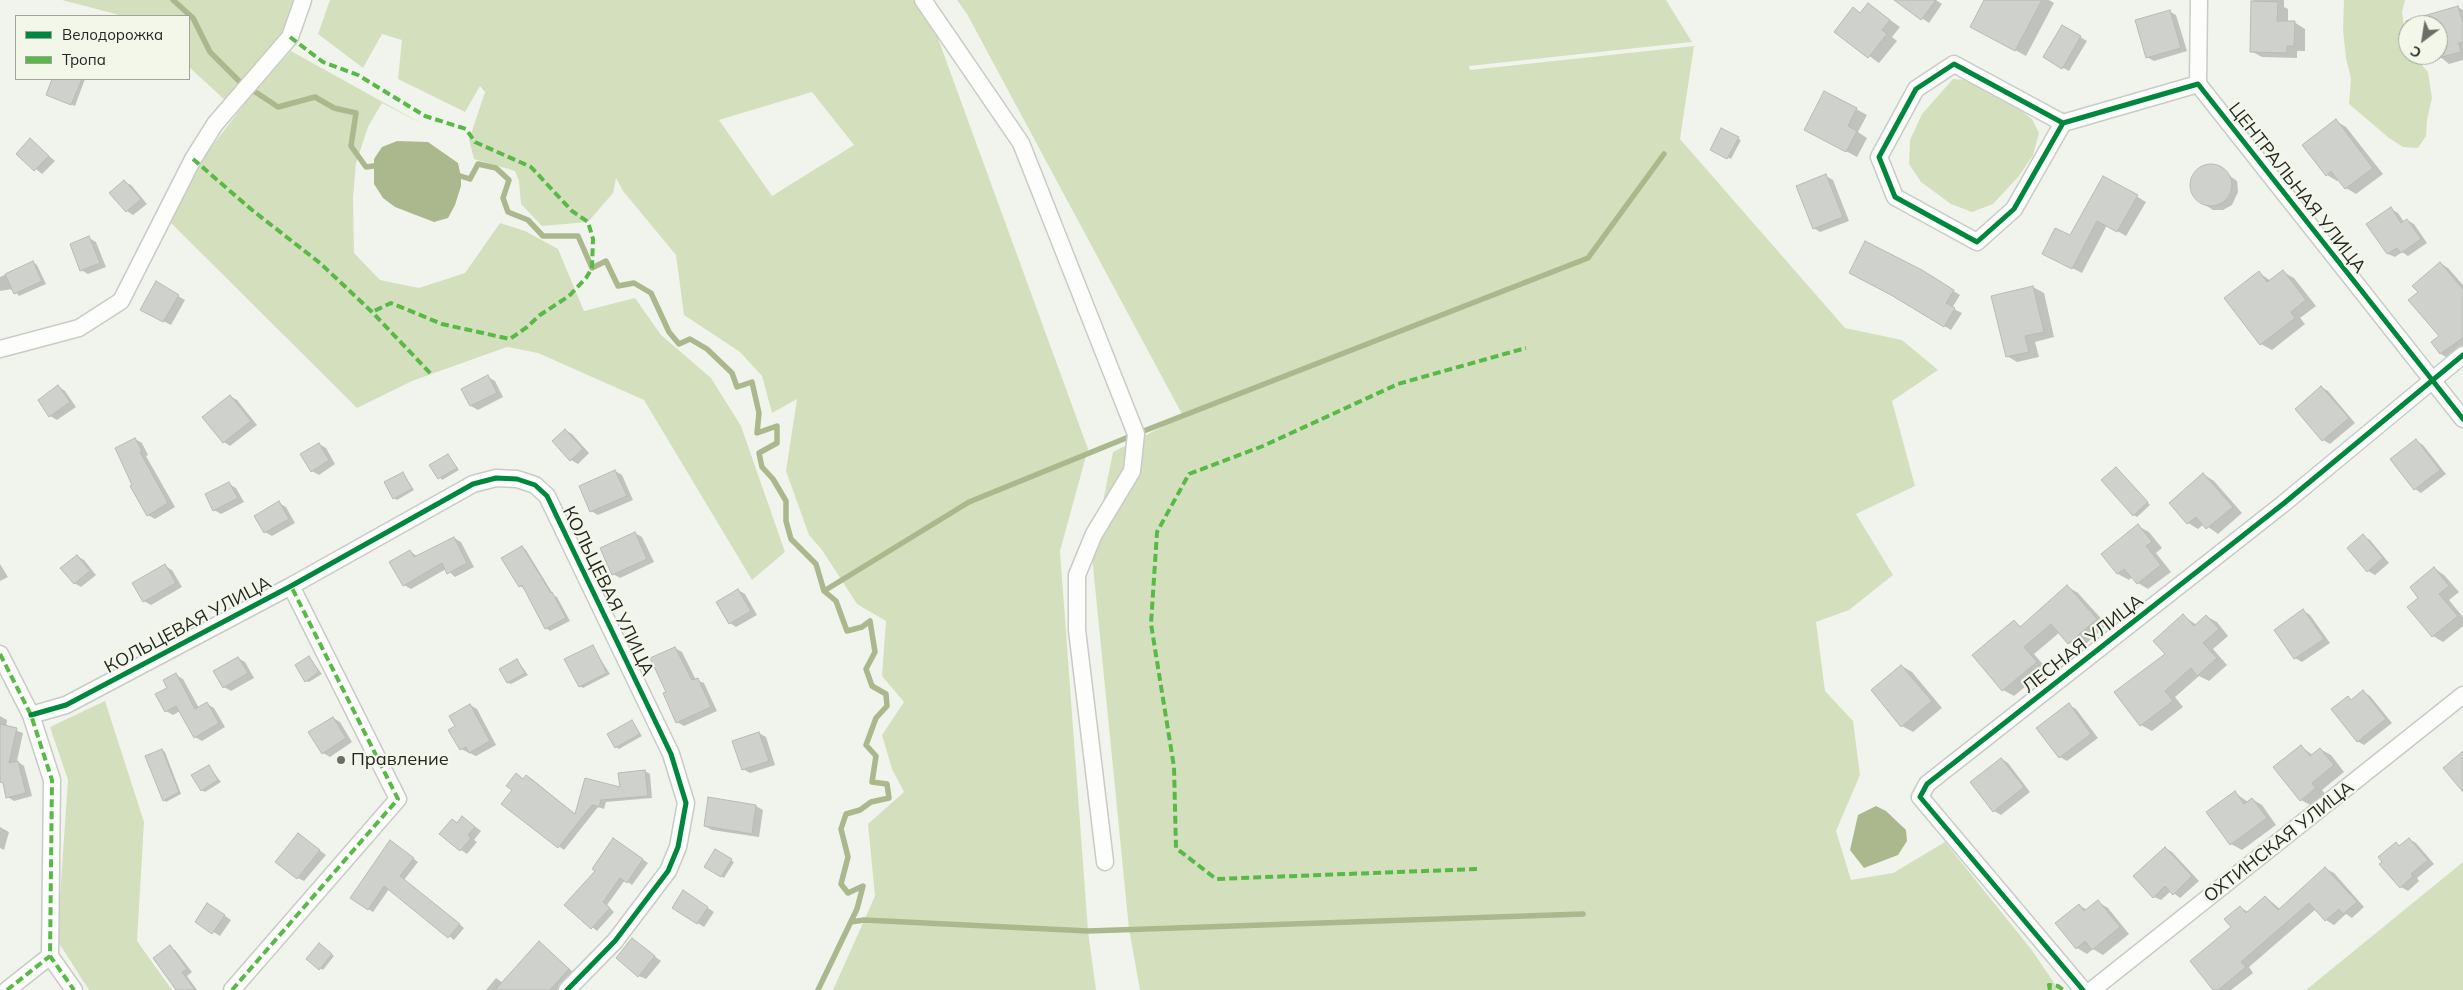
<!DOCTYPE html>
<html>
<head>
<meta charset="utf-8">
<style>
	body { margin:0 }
	#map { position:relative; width:2463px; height:990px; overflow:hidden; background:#f1f4ed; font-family:Mulish,sans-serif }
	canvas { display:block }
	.legend { position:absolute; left:15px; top:15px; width:175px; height:65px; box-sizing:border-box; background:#f2f7ea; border:1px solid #a0a39a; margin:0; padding:6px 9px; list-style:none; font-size:15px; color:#242621 }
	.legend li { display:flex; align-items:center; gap:10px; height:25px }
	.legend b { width:25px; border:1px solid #a0a39a }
	.north { position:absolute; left:2398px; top:15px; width:50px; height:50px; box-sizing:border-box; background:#f2f7ea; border:1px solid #a0a39a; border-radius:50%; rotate:211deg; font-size:14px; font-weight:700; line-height:20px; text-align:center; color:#242621 }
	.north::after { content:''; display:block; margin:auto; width:18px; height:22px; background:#6c6e68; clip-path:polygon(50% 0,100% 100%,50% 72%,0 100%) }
</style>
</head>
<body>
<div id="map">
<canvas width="2463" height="990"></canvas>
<ul class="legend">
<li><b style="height:6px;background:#00873e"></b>Велодорожка</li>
<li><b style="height:6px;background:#58b947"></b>Тропа</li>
</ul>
<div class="north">С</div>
</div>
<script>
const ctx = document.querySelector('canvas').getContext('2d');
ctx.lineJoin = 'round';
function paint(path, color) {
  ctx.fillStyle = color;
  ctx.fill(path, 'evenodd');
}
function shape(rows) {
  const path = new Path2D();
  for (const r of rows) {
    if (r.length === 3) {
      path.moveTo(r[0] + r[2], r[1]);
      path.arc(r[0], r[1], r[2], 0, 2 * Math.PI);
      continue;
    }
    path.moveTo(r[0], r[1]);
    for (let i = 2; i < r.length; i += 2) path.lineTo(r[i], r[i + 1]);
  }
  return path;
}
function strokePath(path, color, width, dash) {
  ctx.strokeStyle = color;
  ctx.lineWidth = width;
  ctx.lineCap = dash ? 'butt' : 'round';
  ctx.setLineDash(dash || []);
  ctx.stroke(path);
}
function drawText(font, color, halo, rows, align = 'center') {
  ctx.font = font + ' Mulish,sans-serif';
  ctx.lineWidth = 4.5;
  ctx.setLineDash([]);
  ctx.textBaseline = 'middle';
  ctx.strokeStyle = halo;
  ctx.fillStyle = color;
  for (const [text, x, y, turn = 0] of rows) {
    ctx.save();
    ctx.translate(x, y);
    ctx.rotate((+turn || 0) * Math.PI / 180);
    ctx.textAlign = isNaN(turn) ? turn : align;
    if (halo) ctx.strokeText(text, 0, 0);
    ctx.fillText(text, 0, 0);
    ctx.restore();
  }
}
paint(shape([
	[62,0,294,0,281,36,226,101,189,67,189,16,123,16],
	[330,0,913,0,936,33,1088,449,1060,551,1088,931,1096,990,833,990,875,896,868,824,904,792,892,769,882,735,904,702,882,676,886,621,857,604,822,550,809,535,786,471,797,399,772,413,762,376,740,352,684,315,676,255,623,191,616,178,613,193,588,222,542,226,521,204,519,181,515,171,474,159,469,140,426,126,382,103,368,127,356,163,353,198,354,253,380,280,419,288,465,273,500,223,525,231,558,249,584,311,635,298,661,335,711,378,741,426,785,552,752,580,644,400,538,353,507,347,412,381,357,408,169,221,206,154,249,98,291,51,426,126,469,140,485,92,480,86,465,112,398,79,402,40,382,34,363,68,318,34],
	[812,92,854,145,772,196,719,120],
	[957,0,1666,0,1692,42,1469,66,1470,70,1694,46,1680,139,1845,328,1902,340,1938,370,1892,401,1915,486,1856,514,1893,575,1849,610,1816,622,1825,691,1853,721,1860,775,1836,831,1851,880,1893,873,1945,842,2031,949,2059,990,1140,990,1129,929,1092,556,1113,452,1183,416,967,14],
	[2344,0,2405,0,2402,12,2408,55,2413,55,2428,72,2432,98,2427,120,2426,136,2418,148,2403,147,2389,138,2349,104,2351,79,2346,58,2343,30],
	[1953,79,1968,80,2015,106,2032,119,2039,133,2033,155,2019,176,1993,204,1972,212,1951,204,1921,182,1909,164,1910,140,1922,114],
	[105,701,144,822,137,941,172,990,89,990,57,940,68,780,50,727],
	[2463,862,2463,990,2306,990]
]), '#d4e0bd');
paint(shape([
	[397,141,428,142,458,163,461,177,461,186,455,205,448,218,434,222,395,207,383,198,374,184,374,159,382,147],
	[1876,806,1886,811,1906,830,1907,841,1898,855,1864,868,1850,850,1858,815]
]), '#abb88e');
paint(shape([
	[1908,0,1936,0,1942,4,1929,23,1904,6],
	[1985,0,2049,0,2054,3,2026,56,1982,32],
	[2253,0,2284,0,2284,7,2288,9,2288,22,2294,22,2305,29,2305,51,2297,51,2297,58,2262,57,2251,51],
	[1868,4,1900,27,1892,37,1897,41,1879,63,1836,32,1853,9,1861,13],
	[2458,7,2463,10,2463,60,2449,64,2438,55,2438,25,2415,25],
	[2169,11,2176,15,2187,51,2154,61,2147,57],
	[2062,26,2087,41,2069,71,2044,57],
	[54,79,85,79,75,106,47,95],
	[1856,109,1867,115,1858,132,1867,138,1857,157,1816,135],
	[2336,121,2346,127,2383,174,2356,194,2346,188,2339,180,2337,181,2327,175],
	[1722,129,1741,140,1731,159,1712,149],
	[30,140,55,161,42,174,18,154],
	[2204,166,2216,166,2237,181,2238,192,2232,205,2223,210,2213,210,2196,199,2192,185,2194,175],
	[1826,176,1833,180,1849,221,1820,232,1814,228],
	[2104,177,2146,202,2126,236,2107,225,2082,273,2053,258,2070,237],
	[125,182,131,185,147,204,133,215,127,211],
	[2391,209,2398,213,2404,222,2407,220,2414,224,2427,243,2408,256,2402,252,2395,257,2388,254],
	[89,238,96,242,106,267,88,274,81,270],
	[33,262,37,265,46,284,19,296,13,289,0,291,0,277],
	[2440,263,2448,268,2463,285,2463,349,2449,359,2441,354,2433,342,2441,336,2419,292],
	[1921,271,1960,295,1952,308,1962,313,1951,330,1896,297],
	[2283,272,2294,278,2316,306,2300,318,2305,324,2272,350,2261,344,2259,273,2271,281],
	[156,283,185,300,171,325,149,314],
	[2033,287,2044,293,2054,337,2035,342,2039,357,2017,362,2007,356],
	[488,377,495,381,503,397,478,410,471,406,463,390],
	[59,387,65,391,76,407,57,420,50,416],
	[2321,387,2328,391,2355,423,2330,444,2323,440,2296,409],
	[230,396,237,400,257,425,230,446,224,442],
	[565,430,572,434,589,453,578,464,571,460],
	[135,439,142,443,148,455,146,456,175,507,155,519,148,515,134,485],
	[2417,441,2423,445,2446,474,2421,493,2415,489],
	[319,444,326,448,335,464,319,475,312,471],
	[448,455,459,470,442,480,431,465],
	[2116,468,2150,505,2137,517,2134,515],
	[615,471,622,475,633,500,598,515,591,511],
	[403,473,414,490,397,500,394,498],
	[2203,474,2214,481,2242,513,2218,534,2204,524,2198,529,2188,523],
	[229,484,236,488,244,502,221,514,214,510],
	[279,503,286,507,295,523,272,536,265,532],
	[2138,526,2149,532,2162,548,2156,553,2171,572,2148,589,2138,583,2132,577,2129,580,2118,574,2103,554],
	[635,533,642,537,654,562,620,578,613,574],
	[2363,536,2370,540,2389,563,2375,575,2368,571],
	[454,538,461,542,474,567,455,577,446,569,411,589,404,585,410,551,418,557],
	[522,547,526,550,553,594,551,594,555,598,555,596,557,597,570,621,550,631,546,628,525,589,520,586],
	[77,556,84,560,96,575,81,587,74,583],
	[0,564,8,577,0,581],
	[165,566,172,570,182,587,151,605,144,601],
	[2434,568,2444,575,2459,592,2449,600,2463,617,2463,626,2443,642,2433,636,2420,598],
	[2068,587,2078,593,2107,625,2080,649,2069,643,2060,632,2034,654,2047,669,2014,696,2003,690,1974,655,2014,622,2022,627],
	[738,590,745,594,757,615,736,627,730,623],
	[2304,611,2310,615,2330,643,2302,662,2295,658,2276,630],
	[2183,616,2197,625,2206,616,2217,622,2228,636,2213,649,2227,665,2209,681,2199,676,2175,697,2183,707,2152,731,2141,725,2116,693,2166,654],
	[592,646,610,674,583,688,580,686],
	[675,648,682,652,696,680,704,683,717,711,684,726,677,722],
	[238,658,245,662,254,678,231,691,224,687],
	[309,658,322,674,309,682,306,681],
	[517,660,528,675,511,684,508,683],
	[1902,666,1912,672,1942,708,1913,732,1902,726,1872,691],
	[176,675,183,679,199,708,207,704,214,708,225,727,202,741,195,737,180,711,173,715,166,711,169,688],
	[2363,692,2370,696,2392,723,2364,745,2357,741,2348,698,2352,700],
	[470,705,477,709,496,745,476,756,461,749,457,727],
	[2069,705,2076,709,2098,738,2067,761,2060,757,2038,728],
	[0,716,7,720,6,727,23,733,17,761,24,766,32,796,14,801,8,797,0,767],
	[333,718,340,722,352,742,330,757,323,753],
	[632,722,642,736,619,749,616,747],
	[759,733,766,737,775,765,750,773,743,769],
	[2301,747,2313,755,2320,749,2331,755,2344,772,2322,790,2326,795,2312,806,2301,800],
	[162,750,165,752,181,794,166,802,164,800],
	[2002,759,2008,763,2030,792,2001,815,1994,811],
	[209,767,221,782,205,792,202,790],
	[645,771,650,774,652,798,606,802,604,809,598,807,564,850,503,804,514,790,516,774,524,779,527,776,532,779,576,815,586,779,621,789],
	[2235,793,2248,802,2252,799,2262,805,2276,825,2242,850,2231,844],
	[709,799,756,806,763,810,759,837,712,830,705,826],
	[463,817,481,831,474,840,477,842,467,854,461,850,452,820,458,823],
	[0,827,9,832,4,850,0,848],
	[298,834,326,855,304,881,298,878],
	[2409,839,2416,843,2434,864,2417,878,2419,881,2408,891,2401,887,2396,844,2401,846],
	[619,843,648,863,632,885,625,880,607,905,614,912,597,931,566,905],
	[395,845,418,862,404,880,464,928,454,940,389,889,373,912,368,909],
	[2165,848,2172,852,2199,881,2180,898,2171,891,2161,900,2154,897],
	[715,851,734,862,724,878,706,866],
	[2326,869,2334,873,2364,907,2352,918,2346,914,2334,925,2326,920,2316,909,2249,967,2253,973,2231,990,2215,990,2240,907,2248,912,2266,897,2280,909],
	[690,896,714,912,704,927,673,908],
	[2098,902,2108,908,2129,934,2103,955,2093,949,2087,954,2077,948,2079,905,2087,910],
	[215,909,231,920,220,936,197,922],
	[633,940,661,961,646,979,639,976],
	[544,946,573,972,557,990,486,990,496,978,503,983],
	[170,947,175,950,192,972,187,976,197,990,178,990],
	[323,947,334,956,323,970,320,968]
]), '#0003');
strokePath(shape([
	[173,0,193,18,210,52,239,81,278,107,315,97,334,108,356,113,351,146,366,167,381,165],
	[454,174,470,179,478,164,496,168,509,180,503,198,508,212,528,220,543,236,578,236,592,268,606,261,618,286,634,283,651,293,669,332,679,344,690,339,707,349,732,373,737,387,752,382,759,413,757,433,777,426,777,443,759,453,762,467,773,479,786,501,786,521,791,539,816,564,824,591,836,601,847,631,862,627,870,621,875,652,866,669,872,686,886,694,887,706,876,718,866,745,876,756,872,782,887,784,889,798,871,802,860,810,846,814,841,829,848,857,841,884,848,893,863,886,857,909,818,990],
	[824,591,969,502,1136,434,1588,258,1664,154],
	[851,922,864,920,1088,931,1583,914]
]), '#abb88e', 5.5);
const building = shape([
	[1894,0,1936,0,1921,20,1894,0],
	[1984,0,2042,0,2015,51,1970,27,1984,0],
	[2251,1,2278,2,2277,21,2295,21,2294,46,2287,46,2287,53,2250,52,2251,1],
	[1868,3,1890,20,1882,30,1887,34,1868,58,1834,32,1853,7,1860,13,1868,3],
	[2458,6,2463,23,2463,42,2459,43,2461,52,2438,58,2438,25,2406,25,2406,21,2458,6],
	[2170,10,2181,48,2146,58,2135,20,2170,10],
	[2062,25,2081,36,2062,69,2043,57,2062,25],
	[52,79,82,79,71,105,46,95,52,79],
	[1824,91,1857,108,1848,126,1857,131,1846,152,1804,130,1824,91],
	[2336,119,2373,168,2345,189,2331,171,2326,176,2302,145,2336,119],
	[1721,128,1739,137,1727,159,1710,150,1721,128],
	[30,138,49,156,34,171,16,154,30,138],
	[2211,185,21],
	[1826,174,1843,217,1813,229,1796,186,1826,174],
	[2103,176,2138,195,2117,232,2097,221,2072,269,2042,254,2055,228,2070,235,2103,176],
	[124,180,141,199,126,212,109,193,124,180],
	[2391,207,2401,223,2407,219,2421,239,2401,253,2397,248,2387,254,2366,224,2391,207],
	[89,236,100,263,80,271,70,244,89,236],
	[1865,241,1922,270,1954,290,1946,303,1955,308,1944,327,1891,295,1849,273,1865,241],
	[33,261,42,281,14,294,5,274,33,261],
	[2440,262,2463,289,2463,338,2440,354,2431,342,2439,336,2408,300,2418,292,2412,286,2440,262],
	[2283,270,2306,300,2291,312,2295,318,2260,345,2224,298,2259,271,2267,282,2283,270],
	[156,281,179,295,163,322,140,310,156,281],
	[2033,286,2044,332,2025,336,2029,352,2006,357,1991,296,2033,286],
	[488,375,497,393,470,406,461,389,488,375],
	[58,385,70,402,49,417,38,400,58,385],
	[2321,386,2349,418,2322,441,2295,409,2321,386],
	[230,395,251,421,223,443,202,417,230,395],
	[565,429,583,449,570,461,552,441,565,429],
	[135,438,142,451,140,452,168,503,147,516,130,486,132,485,115,448,135,438],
	[2416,439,2440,470,2414,490,2390,459,2416,439],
	[319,443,329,460,311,472,300,454,319,443],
	[448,454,457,468,438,479,429,465,448,454],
	[2116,467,2148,502,2133,516,2101,480,2116,467],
	[615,470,627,496,590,512,579,486,615,470],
	[403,472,412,489,393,499,384,482,403,472],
	[2203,473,2233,507,2206,529,2196,517,2187,524,2169,503,2203,473],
	[229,482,238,498,213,511,205,494,229,482],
	[279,501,289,519,264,533,254,516,279,501],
	[2138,524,2152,542,2146,546,2161,565,2137,584,2124,569,2117,574,2101,554,2138,524],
	[635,532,647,559,612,575,600,548,635,532],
	[2363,534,2383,558,2367,572,2347,548,2363,534],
	[454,537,467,563,447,574,442,563,403,586,389,562,410,550,414,557,454,537],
	[522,546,551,593,552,592,566,618,545,629,522,585,519,587,501,558,522,546],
	[77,555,90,571,74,584,60,568,77,555],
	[165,564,176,583,143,602,132,583,165,564],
	[2434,567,2449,586,2439,594,2458,616,2432,637,2407,607,2418,598,2410,587,2434,567],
	[2067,585,2097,619,2068,644,2051,624,2024,647,2037,662,2002,691,1972,655,2014,620,2020,627,2067,585],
	[738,589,751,611,729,624,716,602,738,589],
	[2303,609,2324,639,2294,659,2274,630,2303,609],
	[2183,614,2194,626,2206,615,2219,629,2203,643,2217,658,2197,676,2191,668,2165,691,2173,701,2140,726,2114,692,2165,654,2153,641,2183,614],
	[593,645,607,673,579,687,564,659,593,645],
	[675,647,692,680,698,678,711,707,676,723,663,693,666,692,650,658,675,647],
	[309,656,319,672,305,682,295,665,309,656],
	[238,657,248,673,223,688,213,671,238,657],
	[517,659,525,673,507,683,499,669,517,659],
	[1901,665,1932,701,1901,727,1871,690,1901,665],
	[176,673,195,709,207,702,219,723,194,738,176,706,165,712,155,694,167,688,163,680,176,673],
	[2363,690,2386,719,2357,742,2331,709,2348,696,2351,700,2363,690],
	[2069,703,2091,734,2059,758,2036,728,2069,703],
	[470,704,490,741,469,753,466,747,460,750,448,730,455,726,449,716,470,704],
	[333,717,346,738,322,754,308,732,333,717],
	[632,720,640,734,615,748,607,734,632,720],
	[0,724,17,728,9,763,18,761,26,793,6,798,3,783,0,782,0,724],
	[759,732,769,761,742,770,732,741,759,732],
	[2301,745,2310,756,2320,748,2334,765,2312,783,2316,788,2300,801,2273,767,2301,745],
	[162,749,179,792,163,801,145,756,162,749],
	[2463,751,2463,792,2443,768,2463,751],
	[2001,758,2024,787,1993,812,1970,782,2001,758],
	[209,765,218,780,201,791,191,775,209,765],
	[645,770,648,796,601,800,599,807,592,805,558,848,501,804,512,790,506,786,516,773,523,779,526,775,575,814,585,778,620,787,618,773,645,770],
	[2235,791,2244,804,2252,798,2267,818,2230,845,2206,812,2235,791],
	[708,797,756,805,752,834,704,826,708,797],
	[462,816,475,827,468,835,471,838,460,851,439,834,452,819,457,823,462,816],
	[298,833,320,850,297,879,275,862,298,833],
	[613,838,643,859,627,883,620,878,603,902,610,908,591,929,564,905,595,871,592,869,613,838],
	[2409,838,2428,860,2411,874,2413,876,2400,888,2379,864,2382,862,2378,857,2396,842,2399,846,2409,838],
	[390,840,414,858,400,876,460,924,448,938,384,886,368,910,350,898,390,840],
	[2165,847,2192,876,2173,895,2165,886,2153,898,2133,876,2165,847],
	[715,849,732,859,721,877,704,867,715,849],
	[2325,867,2357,902,2343,914,2339,909,2325,921,2309,903,2241,962,2246,967,2218,990,2213,990,2190,961,2231,927,2224,919,2240,906,2246,913,2265,896,2278,910,2325,867],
	[683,890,708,907,697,924,672,908,683,890],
	[2098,900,2120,927,2092,950,2085,941,2076,949,2055,923,2079,904,2084,911,2098,900],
	[207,903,225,915,212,934,195,922,207,903],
	[632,938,655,956,638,977,616,958,632,938],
	[539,941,569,969,550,990,495,990,539,941],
	[319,943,332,954,319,970,306,959,319,943],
	[170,945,187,969,182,972,195,990,176,990,153,958,170,945]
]);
paint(building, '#cfd1cc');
strokePath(building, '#b8bab5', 1);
const street = shape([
	[923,0,1021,143,1136,434,1132,471,1094,534,1077,575,1077,630,1105,862],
	[2198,84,2199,0],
	[2063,123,1954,64,1916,89,1879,157,1895,197,1977,242,2014,209,2063,123,2198,84,2463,419],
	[0,349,79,328,121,301,193,159,215,124,290,37,303,0],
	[0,654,31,715,52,780,50,956,74,990],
	[31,715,66,705,291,586,473,484,496,478,517,479,535,485,547,496,671,754,686,803,678,847,668,871,615,941,567,990],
	[7,990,50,956],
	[232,990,398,799,291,586],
	[2083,990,1920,797,1927,784,2283,504,2463,355],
	[2092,990,2463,695]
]);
strokePath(street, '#c9cbc6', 19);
strokePath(street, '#fdfdfc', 16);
strokePath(shape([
	[290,37,323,62,358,75,425,116,466,129,475,142,531,167,572,211,588,222,593,239,592,268,586,278,569,296,540,315,527,327,510,339,442,324,391,303,372,312],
	[193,159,252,210,320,263,372,312,431,374],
	[0,654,31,715,52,780,50,956,74,990],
	[1477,869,1216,879,1176,848,1174,767,1151,624,1157,532,1189,474,1263,446,1398,384,1526,348],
	[7,990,50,956],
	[232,990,398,799,291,586],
	[2050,990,2049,985,2058,986,2063,990]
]), '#58b947', 4, [8, 4]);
strokePath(shape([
	[2063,123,1954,64,1916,89,1879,157,1895,197,1977,242,2014,209,2063,123,2198,84,2463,419],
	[31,715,66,705,291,586,473,484,496,478,517,479,535,485,547,496,671,754,686,803,678,847,668,871,615,941,567,990],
	[2083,990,1920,797,1927,784,2283,504,2463,355]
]), '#00873e', 5);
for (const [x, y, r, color] of [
	[341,760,5,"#6c6e68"]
]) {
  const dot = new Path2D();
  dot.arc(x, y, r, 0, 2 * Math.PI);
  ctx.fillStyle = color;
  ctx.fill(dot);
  strokePath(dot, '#f2f7ea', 2);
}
drawText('18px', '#242621', '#f2f7ea', [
	["ЦЕНТРАЛЬНАЯ УЛИЦА",2297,188,52],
	["КОЛЬЦЕВАЯ УЛИЦА",608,591,64],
	["КОЛЬЦЕВАЯ УЛИЦА",188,625,-28],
	["ЛЕСНАЯ УЛИЦА",2083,644,-38],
	["ОХТИНСКАЯ УЛИЦА",2279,842,-38]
]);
drawText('18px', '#242621', '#f2f7ea', [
	["Правление",351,760]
], 'left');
</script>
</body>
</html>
